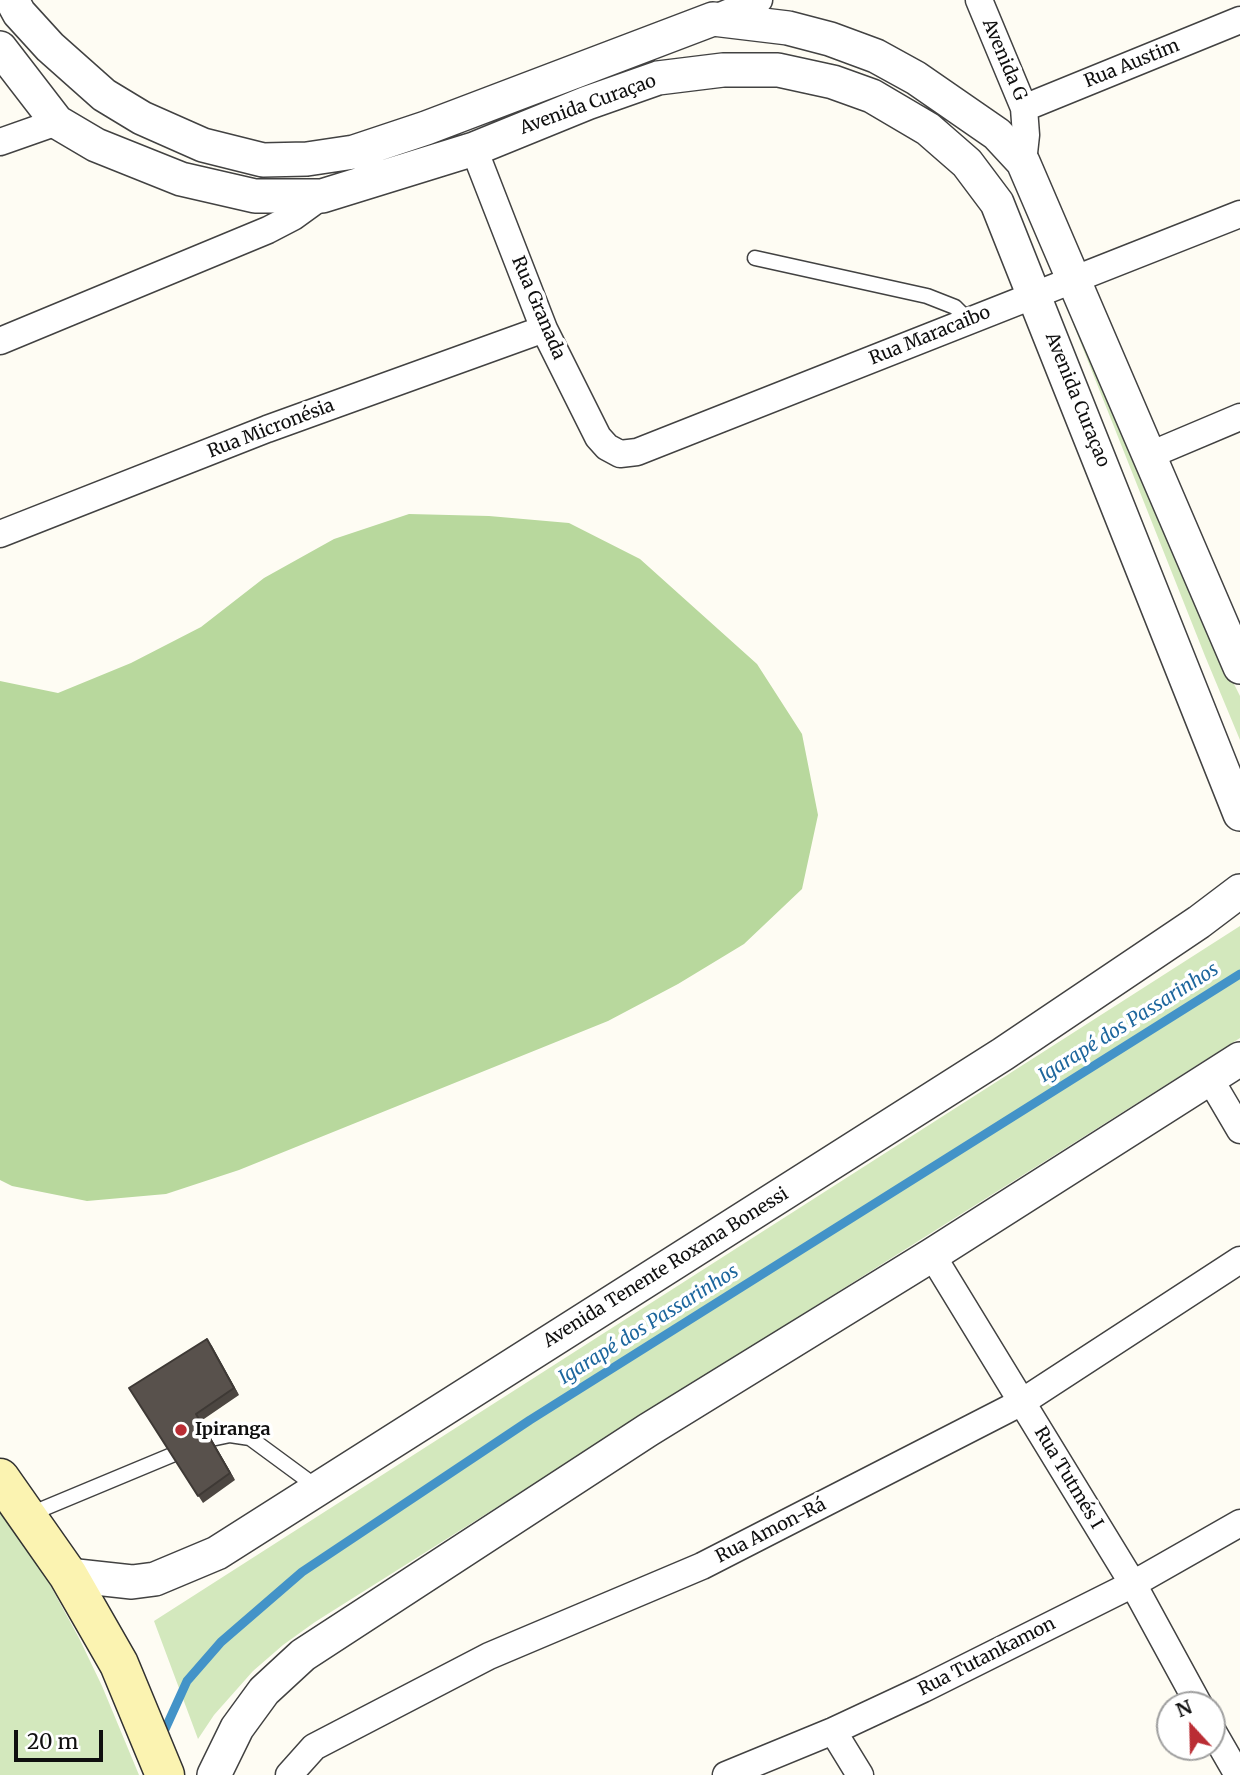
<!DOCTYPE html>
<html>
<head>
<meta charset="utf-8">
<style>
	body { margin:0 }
	#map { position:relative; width:1240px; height:1775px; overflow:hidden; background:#fefcf3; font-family:Merriweather,serif }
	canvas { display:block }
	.north { position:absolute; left:1156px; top:1691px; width:70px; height:70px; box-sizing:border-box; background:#fff; border:2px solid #9f9f9f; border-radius:50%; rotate:338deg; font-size:19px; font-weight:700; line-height:28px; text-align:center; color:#0f0f0f }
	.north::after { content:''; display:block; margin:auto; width:24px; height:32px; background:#ba2d34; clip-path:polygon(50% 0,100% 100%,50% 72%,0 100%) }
	.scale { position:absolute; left:14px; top:1730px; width:89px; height:32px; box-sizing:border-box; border:4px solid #0f0f0f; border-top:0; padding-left:9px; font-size:21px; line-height:24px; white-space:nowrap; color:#0f0f0f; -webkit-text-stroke:5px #fff; paint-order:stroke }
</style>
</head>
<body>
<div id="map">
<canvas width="1240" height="1775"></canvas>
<div class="north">N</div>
<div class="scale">20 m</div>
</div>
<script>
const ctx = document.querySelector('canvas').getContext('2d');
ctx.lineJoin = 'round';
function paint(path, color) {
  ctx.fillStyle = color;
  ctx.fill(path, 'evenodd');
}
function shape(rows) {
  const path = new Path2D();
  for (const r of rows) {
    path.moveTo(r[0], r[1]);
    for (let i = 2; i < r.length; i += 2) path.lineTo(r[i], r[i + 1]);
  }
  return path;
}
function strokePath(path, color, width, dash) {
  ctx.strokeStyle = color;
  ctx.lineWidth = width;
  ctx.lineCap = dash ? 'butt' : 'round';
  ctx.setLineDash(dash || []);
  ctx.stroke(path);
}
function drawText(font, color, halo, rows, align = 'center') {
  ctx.font = font + ' Merriweather,serif';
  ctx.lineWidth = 7;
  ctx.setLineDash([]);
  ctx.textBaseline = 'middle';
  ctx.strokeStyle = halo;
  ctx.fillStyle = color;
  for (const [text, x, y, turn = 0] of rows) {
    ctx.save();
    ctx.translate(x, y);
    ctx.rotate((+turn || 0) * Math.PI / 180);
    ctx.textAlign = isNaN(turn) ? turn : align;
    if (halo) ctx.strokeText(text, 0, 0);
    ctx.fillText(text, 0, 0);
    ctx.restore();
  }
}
paint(shape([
	[1067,301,1220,656,1240,696,1240,740,1205,656,1072,321],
	[1240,926,1240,1038,315,1622,283,1645,253,1671,214,1715,198,1739,154,1621],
	[0,1502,43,1572,79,1638,102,1686,139,1775,0,1775]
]), '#d3e8bd');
paint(shape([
	[409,514,489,516,569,523,640,559,757,664,802,734,818,815,802,889,744,944,678,984,608,1021,239,1170,166,1194,87,1201,12,1186,0,1180,0,681,58,693,131,663,201,627,264,578,334,539]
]), '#b8d89d');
strokePath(shape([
	[162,1736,187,1681,221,1642,302,1572,530,1420,1240,974]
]), '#4393c8', 9);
const service = shape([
	[755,258,927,296,955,307,968,320],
	[211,1439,230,1435,250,1438,318,1488],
	[28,1515,172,1455]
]);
const minor = shape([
	[979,0,1024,108,1026,135,1023,162],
	[713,19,759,0],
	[1024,108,1240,20],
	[0,142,57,122],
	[474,149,544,329,598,437,607,447,620,454,637,452,1240,214],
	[0,341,268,230,293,217,322,196],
	[1150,455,1240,417],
	[0,534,267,429,544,329],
	[1210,1079,1240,1130],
	[932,1255,1133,1584,1199,1705],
	[1212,1730,1238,1775],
	[833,1731,860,1775],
	[289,1775,314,1747,489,1656,702,1566,1022,1402,1240,1260],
	[726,1775,833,1731,923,1689,1133,1584,1240,1523]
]);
const tertiary = shape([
	[12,0,19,13,50,47,104,95,142,118,203,145,263,160,307,159,354,152,426,128,713,19,788,28,830,39,876,56,916,78,997,134,1023,162,1240,667],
	[0,48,57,122,96,145,181,179,255,196,322,196,474,149,587,103,658,78,723,70,778,70,833,82,872,96,928,129,967,163,997,203,1240,814],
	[68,1575,132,1582,155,1579,217,1553,1003,1054,1199,922,1240,891],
	[214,1775,237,1728,264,1691,303,1655,648,1430,932,1255,1240,1059]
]);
const secondary = shape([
	[0,1478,68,1575,119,1664,165,1775]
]);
strokePath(service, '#424242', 17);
strokePath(minor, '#424242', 29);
strokePath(tertiary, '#424242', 36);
strokePath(secondary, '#313131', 41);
strokePath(service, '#fff', 14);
strokePath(minor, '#fff', 26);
strokePath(tertiary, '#fff', 33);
strokePath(secondary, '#fbf3b1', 38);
paint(shape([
	[207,1339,239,1395,201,1421,235,1480,203,1503,129,1388]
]), '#4c4641');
paint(shape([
	[207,1339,212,1346,239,1395,234,1388],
	[196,1414,201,1421,235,1480,230,1473]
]), '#3e3935');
const building = shape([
	[207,1339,234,1388,196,1414,230,1473,198,1496,129,1388,207,1339]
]);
paint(building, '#58514c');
strokePath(building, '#3e3935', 2);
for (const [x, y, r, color] of [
	[181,1430,7,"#ba2d34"]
]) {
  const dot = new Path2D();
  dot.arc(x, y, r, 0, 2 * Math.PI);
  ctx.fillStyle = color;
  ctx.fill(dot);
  strokePath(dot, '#fff', 2.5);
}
drawText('18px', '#0f0f0f', '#fff', [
	["Avenida G",1004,60,67],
	["Rua Austim",1132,64,-22],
	["Avenida Curaçao",588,105,-20],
	["Rua Granada",538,308,67],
	["Rua Maracaibo",930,336,-22],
	["Avenida Curaçao",1077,400,68],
	["Rua Micronésia",271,429,-21],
	["Avenida Tenente Roxana Bonessi",666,1268,-32],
	["Rua Tutmés I",1068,1478,59],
	["Rua Amon-Rá",771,1531,-27],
	["Rua Tutankamon",987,1657,-27]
]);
drawText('bold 18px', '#0f0f0f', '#fff', [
	["Ipiranga",195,1430]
], 'left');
drawText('italic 19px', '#1d669d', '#fff', [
	["Igarapé dos Passarinhos",1129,1023,-32],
	["Igarapé dos Passarinhos",649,1325,-32]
]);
</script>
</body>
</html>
